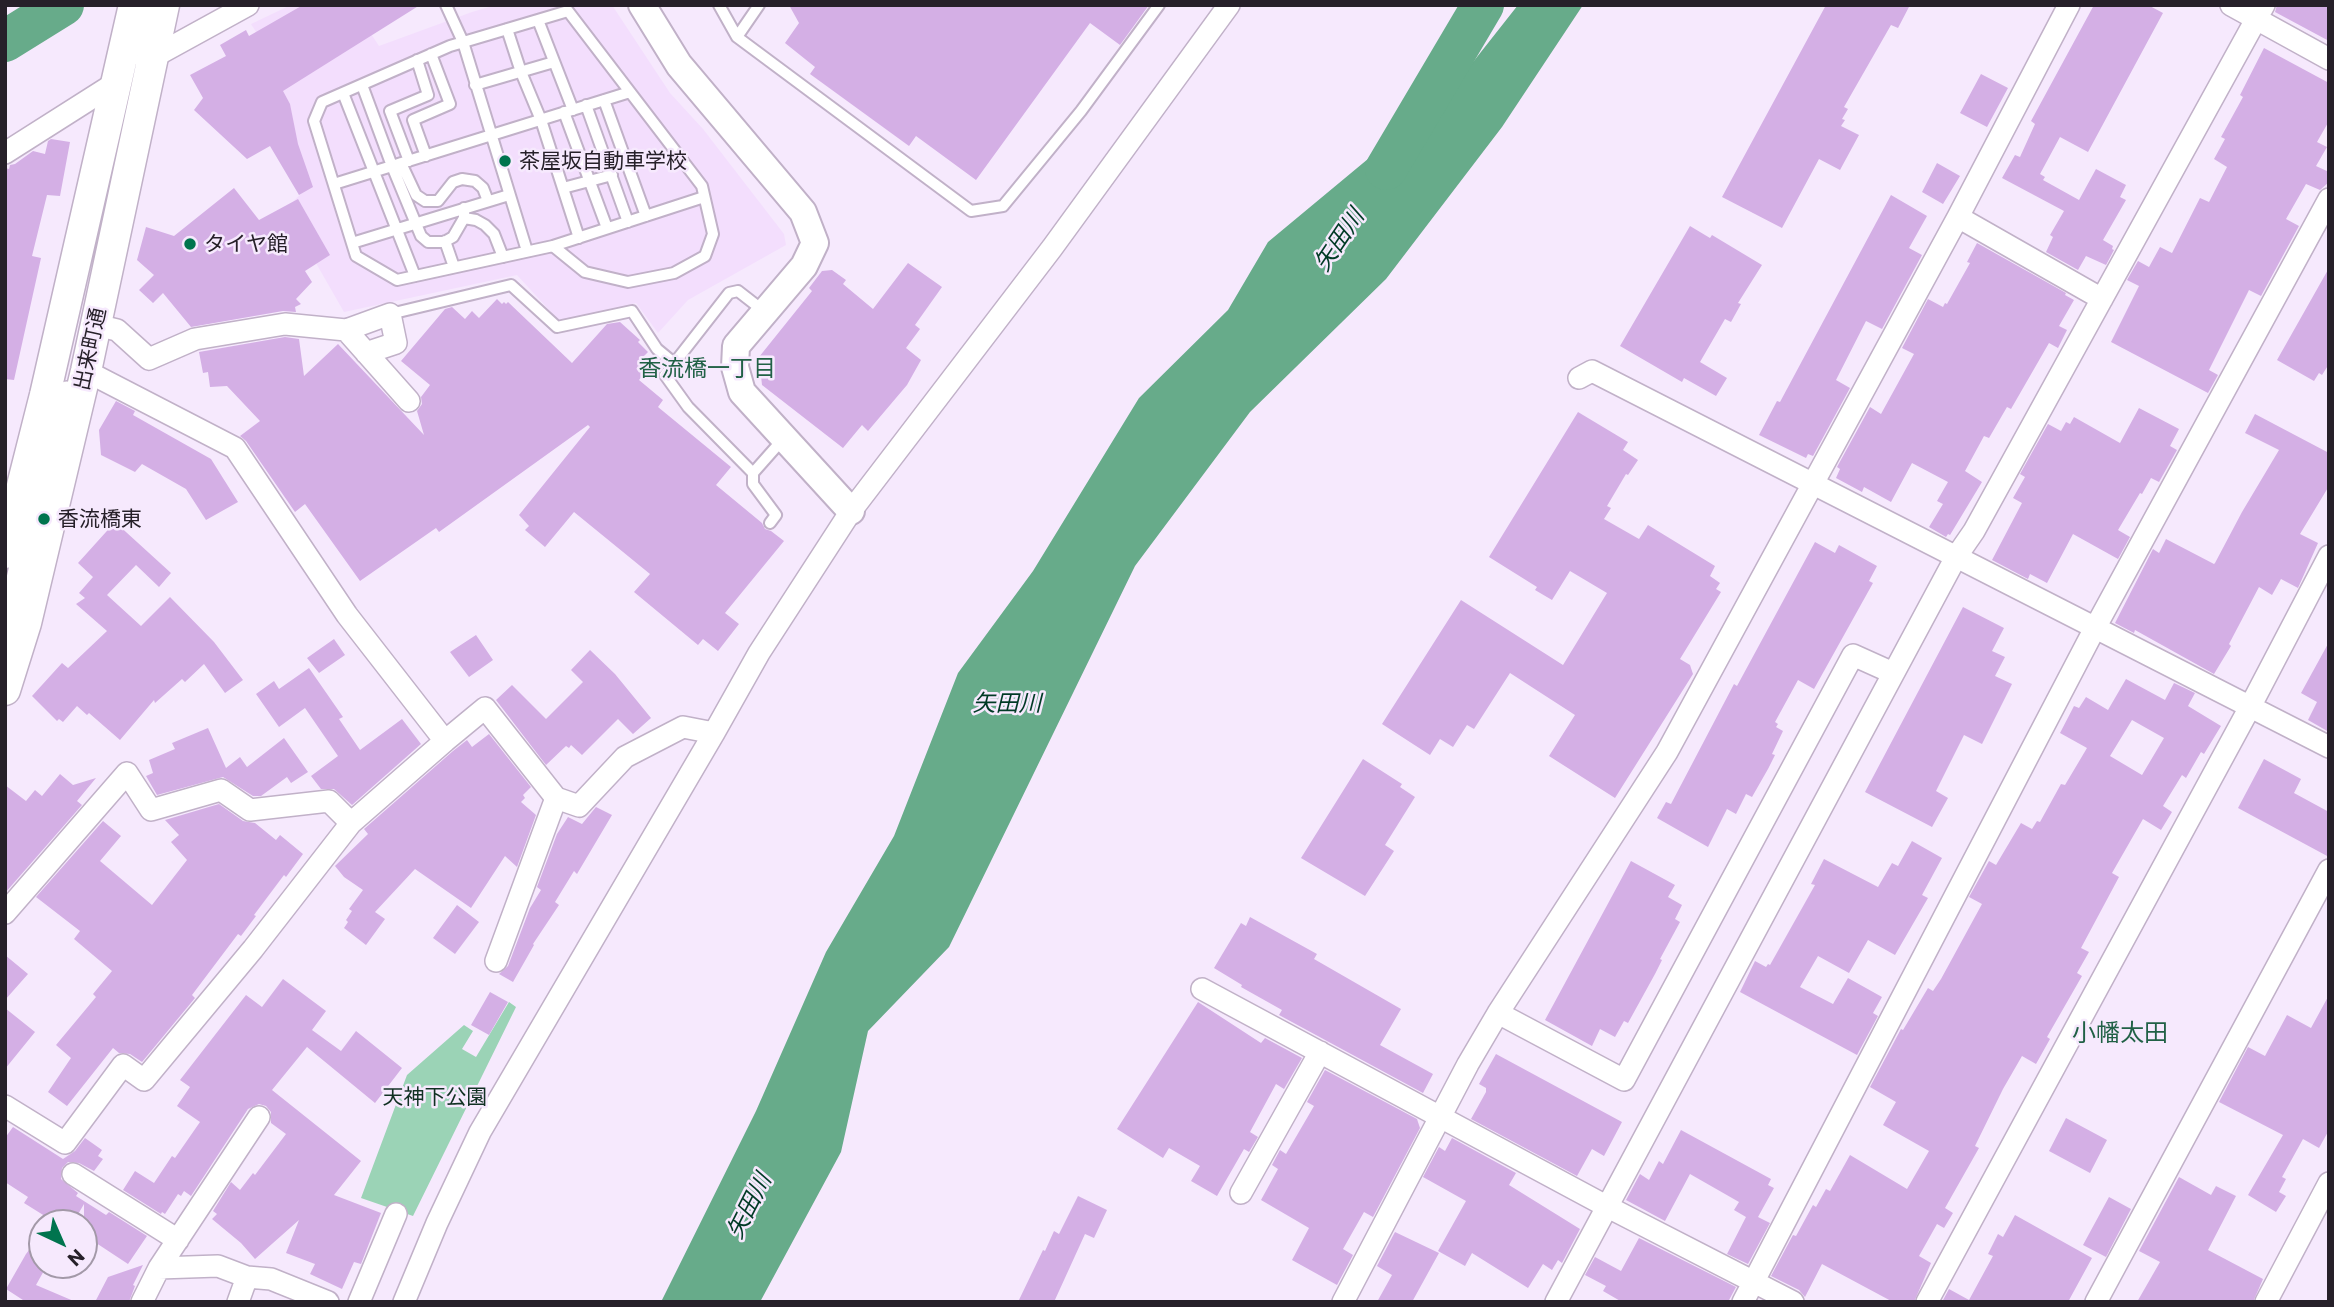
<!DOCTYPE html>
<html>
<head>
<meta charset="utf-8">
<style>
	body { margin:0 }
	#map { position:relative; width:2334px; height:1307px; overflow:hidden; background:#f6e9fd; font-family:Commissioner,sans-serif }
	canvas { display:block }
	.frame { position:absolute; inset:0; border:7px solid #262029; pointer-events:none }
	.north { position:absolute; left:28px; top:1209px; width:70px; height:70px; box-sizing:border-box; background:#f6e9fd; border:2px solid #a399a8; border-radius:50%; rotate:136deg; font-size:19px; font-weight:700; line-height:28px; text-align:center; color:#262029 }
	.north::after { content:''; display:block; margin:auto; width:24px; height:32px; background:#00744e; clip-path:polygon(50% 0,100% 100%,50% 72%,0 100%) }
</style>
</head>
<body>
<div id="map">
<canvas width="2334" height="1307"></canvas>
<div class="frame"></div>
<div class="north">N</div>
</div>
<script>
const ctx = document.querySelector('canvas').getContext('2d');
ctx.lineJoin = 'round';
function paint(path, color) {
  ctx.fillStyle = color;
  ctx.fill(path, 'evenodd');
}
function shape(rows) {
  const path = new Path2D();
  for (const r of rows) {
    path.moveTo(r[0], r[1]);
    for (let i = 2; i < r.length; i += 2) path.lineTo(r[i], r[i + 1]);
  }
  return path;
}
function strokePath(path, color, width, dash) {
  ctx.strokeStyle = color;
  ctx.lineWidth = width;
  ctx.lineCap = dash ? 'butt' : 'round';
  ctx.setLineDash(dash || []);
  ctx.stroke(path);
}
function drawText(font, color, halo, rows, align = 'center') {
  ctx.font = font + ' Commissioner,"Noto Sans JP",sans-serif';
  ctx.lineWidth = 5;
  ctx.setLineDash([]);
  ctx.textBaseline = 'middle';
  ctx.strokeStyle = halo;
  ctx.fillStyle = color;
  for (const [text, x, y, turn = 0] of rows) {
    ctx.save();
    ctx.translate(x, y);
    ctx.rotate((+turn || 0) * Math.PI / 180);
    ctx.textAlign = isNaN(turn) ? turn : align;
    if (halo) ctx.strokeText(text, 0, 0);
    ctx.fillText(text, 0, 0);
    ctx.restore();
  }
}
paint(shape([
	[291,5,352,5,379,46,472,12,496,5,612,5,670,93,703,129,784,234,786,245,688,300,658,333,636,303,562,324,517,275,344,312,285,209,302,193,246,104,287,80,251,24]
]), '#f3defd');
paint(shape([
	[509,1002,516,1007,413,1216,361,1198,407,1075,464,1025,473,1031,462,1049,476,1057]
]), '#9bd3b6');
paint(shape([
	[1518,5,1583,5,1502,127,1386,279,1250,412,1135,566,949,947,868,1031,841,1152,760,1302,661,1302,756,1111,826,952,894,836,958,673,1033,571,1139,398,1228,310,1268,242,1451,90]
]), '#67ab8a');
strokePath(shape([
	[5,41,63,5],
	[1386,169,1483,5]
]), '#67ab8a', 42);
paint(shape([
	[303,5,420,5,283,91,290,104,298,144,313,187,299,195,270,146,247,159,194,110,203,98,190,75,226,56,220,45,246,30,249,36],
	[789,5,1149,5,1120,45,1090,23,976,180,916,136,909,146,810,74,815,67,785,43,799,23],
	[1826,5,1910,5,1898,28,1891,25,1844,107,1848,109,1842,119,1845,120,1841,126,1859,135,1840,170,1819,159,1782,228,1722,197],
	[2094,5,2148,5,2163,13,2088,152,2060,137,2040,174,2045,177,2043,180,2079,200,2096,169,2126,185,2120,197,2126,200,2103,240,2113,246,2112,249,2114,250,2106,265,2086,256,2078,270,2046,252,2053,237,2050,235,2064,211,2002,178,2015,155,2020,157,2035,124,2031,121],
	[2277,5,2329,5,2329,41,2275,12],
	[2264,48,2329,83,2329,121,2317,142,2327,147,2316,166,2329,172,2329,182,2320,190,2306,184,2286,219,2299,226,2261,296,2249,290,2209,370,2218,375,2208,393,2111,342,2139,286,2127,280,2138,261,2149,267,2160,247,2172,253,2200,198,2209,202,2227,167,2214,159,2225,139,2221,137,2243,97,2240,95],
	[1981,74,2008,88,1987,127,1960,113],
	[51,139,70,142,60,196,47,195,32,256,41,258,14,380,5,379,5,168,9,169,10,165,15,164,33,151,45,154,48,141],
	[1937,163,1960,176,1943,204,1922,192],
	[234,188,259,220,298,199,330,255,305,271,312,282,296,299,301,304,295,307,296,312,283,311,191,327,163,293,153,303,139,290,154,275,137,260,146,227,174,236],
	[1891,195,1927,216,1909,248,1922,255,1882,329,1866,321,1836,380,1850,388,1813,456,1808,454,1806,458,1759,435,1777,401,1780,402],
	[1690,226,1710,238,1712,235,1762,265,1738,303,1741,304,1731,322,1725,319,1700,362,1727,378,1716,396,1684,378,1682,382,1620,346],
	[1977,243,2066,293,2065,295,2074,300,2059,326,2067,330,2058,348,2049,343,2011,409,2007,407,1989,438,1984,436,1965,471,1982,482,1950,535,1948,534,1946,537,1929,527,1943,504,1937,501,1948,482,1912,463,1891,502,1864,487,1862,492,1836,478,1840,469,1837,467,1870,407,1881,414,1914,354,1902,348,1928,299,1943,307,1945,303,1947,304,1970,263,1967,262],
	[908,263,942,287,915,325,920,329,906,348,921,360,907,385,868,431,862,425,843,448,762,385,759,357,812,291,809,288,822,271,832,270,846,280,843,284,873,309],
	[2329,268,2329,364,2322,375,2319,373,2314,381,2277,360],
	[497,299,502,304,504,302,506,304,508,302,572,363,607,324,620,322,640,340,638,342,648,352,641,359,650,367,639,380,663,400,658,407,731,467,716,485,762,523,765,529,771,531,784,541,725,613,739,624,718,651,703,639,698,645,634,592,650,574,574,512,545,547,525,530,529,526,519,515,590,427,588,425,439,532,436,528,360,581,305,504,295,512,246,441,240,436,260,421,227,386,210,387,208,372,203,373,199,352,285,337,299,339,304,376,338,344,424,435,417,411,422,404,421,397,430,385,401,361,445,309,452,307,465,319,472,311,479,318],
	[116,401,135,411,133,415,211,459,238,502,206,520,186,489,142,464,135,472,101,455,99,430],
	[2139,408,2179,429,2170,446,2177,450,2159,482,2151,478,2142,494,2140,493,2118,530,2130,537,2118,559,2073,534,2047,583,2030,574,2028,579,1992,560,2022,503,2013,498,2025,477,2020,474,2048,424,2061,431,2066,422,2070,424,2074,417,2120,443],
	[1578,412,1628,442,1623,450,1638,460,1628,475,1626,474,1607,506,1611,508,1604,519,1639,539,1648,525,1715,566,1710,576,1720,583,1716,589,1721,592,1680,659,1690,665,1693,674,1615,798,1549,756,1575,715,1510,673,1474,729,1467,725,1453,747,1440,739,1430,755,1382,724,1461,600,1563,665,1607,593,1570,571,1552,600,1535,590,1537,587,1489,557],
	[2255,414,2329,453,2329,486,2300,534,2318,543,2298,588,2281,579,2272,595,2259,587,2229,644,2231,646,2214,674,2135,630,2134,633,2115,623,2153,549,2159,553,2166,539,2214,564,2215,563,2242,512,2279,450,2245,433],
	[115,522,171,573,159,587,136,565,107,595,141,626,170,597,214,642,243,680,225,693,204,664,185,682,182,679,155,703,154,700,120,740,89,713,87,715,77,706,63,722,59,719,57,721,32,696,62,663,68,668,107,631,76,604,85,598,79,593,93,577,78,563],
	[1815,542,1835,553,1839,545,1877,566,1869,581,1873,583,1814,689,1798,680,1775,722,1778,724,1776,727,1783,731,1772,754,1775,755,1768,769,1752,797,1746,794,1736,814,1727,809,1708,847,1657,818,1666,802,1671,804,1734,684,1737,686],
	[1963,607,2004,628,1992,651,2005,657,1995,676,2012,684,1982,744,1964,735,1936,791,1948,798,1932,827,1865,792],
	[476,635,493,660,469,677,450,652],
	[334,639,345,655,319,673,307,658],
	[2329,642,2329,732,2308,720,2317,702,2301,693],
	[590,650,615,674,651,718,633,734,618,719,582,755,571,745,569,748,566,746,546,765,496,700,512,685,546,719,583,682,571,670],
	[309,668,343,717,339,719,360,750,402,719,421,744,352,805,334,789,321,789,311,776,338,756,305,708,279,727,256,694,274,681,279,689],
	[2126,679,2165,700,2174,683,2195,693,2188,706,2221,726,2204,754,2201,752,2186,778,2182,775,2163,806,2172,812,2161,830,2143,819,2112,873,2119,877,2081,948,2089,952,2077,973,2082,976,2047,1037,2050,1039,2036,1064,2022,1056,2003,1089,1975,1146,1979,1148,1945,1208,1953,1213,1944,1228,1937,1224,1919,1256,1931,1263,1914,1302,1893,1302,1822,1264,1805,1297,1799,1290,1771,1276,1793,1235,1796,1236,1813,1205,1816,1207,1826,1189,1830,1191,1850,1155,1907,1189,1929,1151,1883,1125,1896,1102,1870,1087,1901,1029,1903,1030,1928,988,1933,991,1941,979,1982,904,1969,897,1989,861,1996,865,2021,823,2032,829,2037,821,2040,822,2061,784,2065,785,2087,748,2060,733,2074,706,2079,708,2086,697,2108,710],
	[2132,720,2164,738,2142,775,2110,756],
	[208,728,226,768,240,757,247,767,284,738,308,772,291,783,287,777,261,796,253,796,223,777,157,795,146,776,153,773,149,760,175,749,172,743],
	[489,734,531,787,523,795,525,798,521,802,536,815,517,867,505,856,471,908,415,869,375,912,385,919,366,945,344,928,348,922,346,920,352,911,349,909,363,890,344,877,335,866,368,834,364,829,453,751,467,740,472,747],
	[1363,759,1402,784,1400,787,1415,797,1385,845,1394,851,1365,896,1301,858],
	[2264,759,2301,779,2294,793,2329,812,2329,857,2238,808],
	[60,774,73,785,96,778,77,801,82,805,5,893,5,785,26,801,35,790,42,796],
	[219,804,243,821,255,823,276,840,280,835,303,854,286,877,284,875,254,915,256,916,241,936,238,934,192,995,195,998,142,1062,130,1054,119,1053,113,1048,67,1106,48,1092,71,1058,56,1045,96,997,93,994,112,971,74,939,80,931,36,897,103,821,121,836,100,861,152,905,187,860,171,842,179,835,165,820],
	[596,807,612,815,577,874,574,871,555,902,559,905,533,944,534,945,513,982,499,974,508,966,530,908,541,890,537,887,557,834,568,817,582,824],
	[1912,841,1942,858,1922,895,1928,898,1895,955,1868,940,1849,973,1818,956,1800,987,1833,1004,1848,978,1882,997,1873,1013,1878,1016,1857,1055,1740,992,1755,961,1766,967,1768,964,1770,965,1815,885,1811,884,1824,859,1878,887,1892,863,1898,866],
	[1631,861,1675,885,1668,897,1682,905,1675,919,1680,922,1660,959,1662,960,1655,974,1628,1023,1624,1021,1615,1037,1600,1029,1592,1046,1545,1020],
	[457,905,479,922,455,954,433,938],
	[1250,917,1317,954,1314,959,1401,1009,1380,1045,1433,1074,1423,1093,1279,1015,1282,1010,1241,987,1242,985,1214,968,1241,923,1246,926],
	[5,955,28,974,5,1000],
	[283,979,326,1011,312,1030,341,1051,356,1031,402,1068,375,1103,307,1047,272,1090,361,1161,334,1195,381,1213,361,1264,354,1262,342,1289,310,1274,315,1264,286,1253,299,1220,255,1259,241,1243,212,1219,217,1214,213,1211,231,1182,240,1190,253,1173,255,1175,286,1134,271,1123,271,1112,266,1106,259,1104,248,1109,191,1196,184,1191,181,1196,178,1194,165,1214,162,1212,161,1214,123,1190,135,1171,154,1183,172,1156,175,1158,200,1122,177,1106,190,1087,180,1080,246,995,262,1007],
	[490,992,508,1002,489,1035,471,1025],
	[2329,995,2329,1130,2319,1148,2303,1139,2282,1177,2286,1179,2279,1192,2286,1196,2276,1212,2248,1195,2283,1135,2219,1102,2248,1047,2265,1056,2287,1015,2311,1028],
	[1198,1002,1261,1043,1265,1038,1302,1058,1284,1089,1276,1084,1250,1132,1258,1137,1249,1152,1244,1149,1217,1196,1191,1181,1200,1166,1169,1148,1163,1158,1117,1129],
	[5,1008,35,1032,5,1069],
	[1496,1054,1622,1122,1604,1156,1592,1149,1577,1176,1471,1119,1486,1092,1486,1088,1479,1084],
	[1325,1070,1417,1119,1420,1128,1373,1217,1364,1212,1343,1249,1353,1255,1337,1285,1292,1260,1309,1228,1261,1200,1278,1169,1272,1165,1280,1150,1286,1154,1314,1106,1307,1102],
	[2066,1118,2107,1140,2090,1173,2049,1151],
	[13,1127,63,1159,75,1151,85,1138,102,1150,98,1156,103,1159,94,1171,79,1163,68,1162,62,1168,61,1179,78,1193,76,1196,106,1215,109,1212,147,1236,128,1264,84,1235,84,1204,73,1223,56,1223,24,1203,28,1197,5,1182,5,1138],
	[1681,1130,1771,1179,1768,1185,1774,1188,1758,1217,1770,1223,1748,1264,1727,1254,1746,1217,1734,1210,1739,1202,1690,1174,1665,1221,1626,1200,1640,1174,1649,1180,1659,1161,1663,1164],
	[1452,1138,1516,1173,1509,1185,1580,1229,1562,1263,1558,1260,1552,1270,1543,1264,1528,1288,1472,1253,1465,1266,1438,1251,1466,1201,1423,1177,1439,1147,1445,1151],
	[2179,1177,2211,1195,2216,1186,2236,1196,2208,1250,2263,1279,2253,1302,2137,1302,2160,1262,2139,1251],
	[1078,1196,1107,1210,1094,1238,1085,1234,1054,1302,1018,1302,1043,1250,1045,1251,1054,1231,1059,1234],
	[2109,1197,2131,1209,2106,1257,2083,1245],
	[2015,1215,2092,1258,2068,1302,1942,1302,1949,1289,1969,1300,1993,1256,1988,1254,1998,1234,2003,1237],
	[1395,1232,1439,1253,1412,1302,1377,1302,1392,1275,1377,1266],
	[42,1233,42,1265,46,1267,36,1285,76,1302,26,1302,6,1289,26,1254],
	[1639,1238,1736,1287,1728,1302,1622,1302,1603,1291,1606,1286,1585,1275,1595,1257,1621,1271],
	[143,1265,133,1285,135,1286,129,1302,95,1302,108,1277]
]), '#d4afe5');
const service = shape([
	[446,5,463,42,527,251],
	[719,5,737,37,971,211,1003,206,1081,111,1159,5],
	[568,11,702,186,713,234,705,256,674,273,628,282,585,272,553,246,397,280,356,256,314,121,322,102,450,46,568,11],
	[538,20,573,110],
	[507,29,521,72,541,120,579,238],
	[737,37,759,5],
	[362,85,392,166,421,236,428,242,444,242,453,237,464,218,464,208],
	[475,85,554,62],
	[343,93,415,276],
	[604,100,646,216],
	[586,105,628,222],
	[564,112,607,228],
	[426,156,413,120,450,104,431,54],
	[409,161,390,111,428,95,417,60],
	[401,163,416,195,425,201,438,201,453,182,462,179,475,181,483,188,488,201],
	[334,184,630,92],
	[563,188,612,175],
	[464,218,476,220,485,225,494,234,503,257],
	[445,241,454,267],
	[352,243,509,195],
	[553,246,704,197],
	[390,314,511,285,557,327,632,311,657,349,674,363],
	[753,473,688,407,665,375,729,293,738,291,765,312],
	[770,523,776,515,753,484,753,473,784,438]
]);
const minor = shape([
	[2231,5,2329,59],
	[146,61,248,5],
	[5,153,120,80],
	[1958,217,2102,299],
	[96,325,117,330,149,359,195,339,285,324,346,330,409,401],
	[346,330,390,314,396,343,366,353],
	[86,371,235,448,347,615,445,741,485,708,556,798,579,806,625,757,683,727,714,733],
	[1579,378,1592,371,2329,747],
	[13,636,17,579,31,518,67,392],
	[5,913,127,773,151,810,221,790,250,810,329,801,351,823],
	[496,961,556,798],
	[1202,989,1606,1206,1793,1302],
	[1498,1013,1624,1080,1853,655,1893,673],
	[5,1106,65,1143,123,1065,144,1080,253,949,351,823,445,741],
	[73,1174,178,1240],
	[1241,1193,1320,1052],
	[159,1268,259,1117],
	[142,1302,159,1268,218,1266,247,1277,271,1279,328,1302],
	[238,1302,247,1277],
	[359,1302,396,1214],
	[404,1302,437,1223,480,1132,714,733,759,653,851,511,1052,248,1229,5],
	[1343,1302,1468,1064,1498,1013,1667,752,1958,217,2069,5],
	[1556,1302,1956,557,1974,531,2264,5],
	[1743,1302,2095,628,2329,199],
	[1927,1302,2250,707,2329,556],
	[2096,1302,2329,870],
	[2266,1302,2329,1183]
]);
const tertiary = shape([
	[642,5,679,65,803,212,815,243,804,266,736,346,735,367,742,392,851,511]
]);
const secondary = shape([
	[5,553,45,395,134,5],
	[5,690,26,623,86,371,164,5]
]);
strokePath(service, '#c1b1c8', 14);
strokePath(minor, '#c1b1c8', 24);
strokePath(tertiary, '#c1b1c8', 30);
strokePath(secondary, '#c1b1c8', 33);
strokePath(service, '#fff', 10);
strokePath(minor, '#fff', 21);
strokePath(tertiary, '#fff', 26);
strokePath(secondary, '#fff', 30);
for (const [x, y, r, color] of [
	[505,161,7,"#00744e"],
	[190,244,7,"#00744e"],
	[44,519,7,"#00744e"]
]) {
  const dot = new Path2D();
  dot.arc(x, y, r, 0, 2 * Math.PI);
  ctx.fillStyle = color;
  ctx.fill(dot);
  strokePath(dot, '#f6e9fd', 2.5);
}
drawText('21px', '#262029', '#f6e9fd', [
	["茶屋坂自動車学校",519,161],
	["タイヤ館",204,244],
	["香流橋東",58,519]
], 'left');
drawText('21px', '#262029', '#f6e9fd', [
	["出来町通",90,349,-78]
]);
drawText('21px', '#113123', '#f6e9fd', [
	["天神下公園",435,1097]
]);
drawText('italic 23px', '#003a25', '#f6e9fd', [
	["矢田川",1339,240,-56],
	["矢田川",1007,703],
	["矢田川",749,1206,-63]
]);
drawText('23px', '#216146', '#f6e9fd', [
	["香流橋一丁目",707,368]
]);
drawText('24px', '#216146', '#f6e9fd', [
	["小幡太田",2120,1033]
]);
</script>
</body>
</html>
